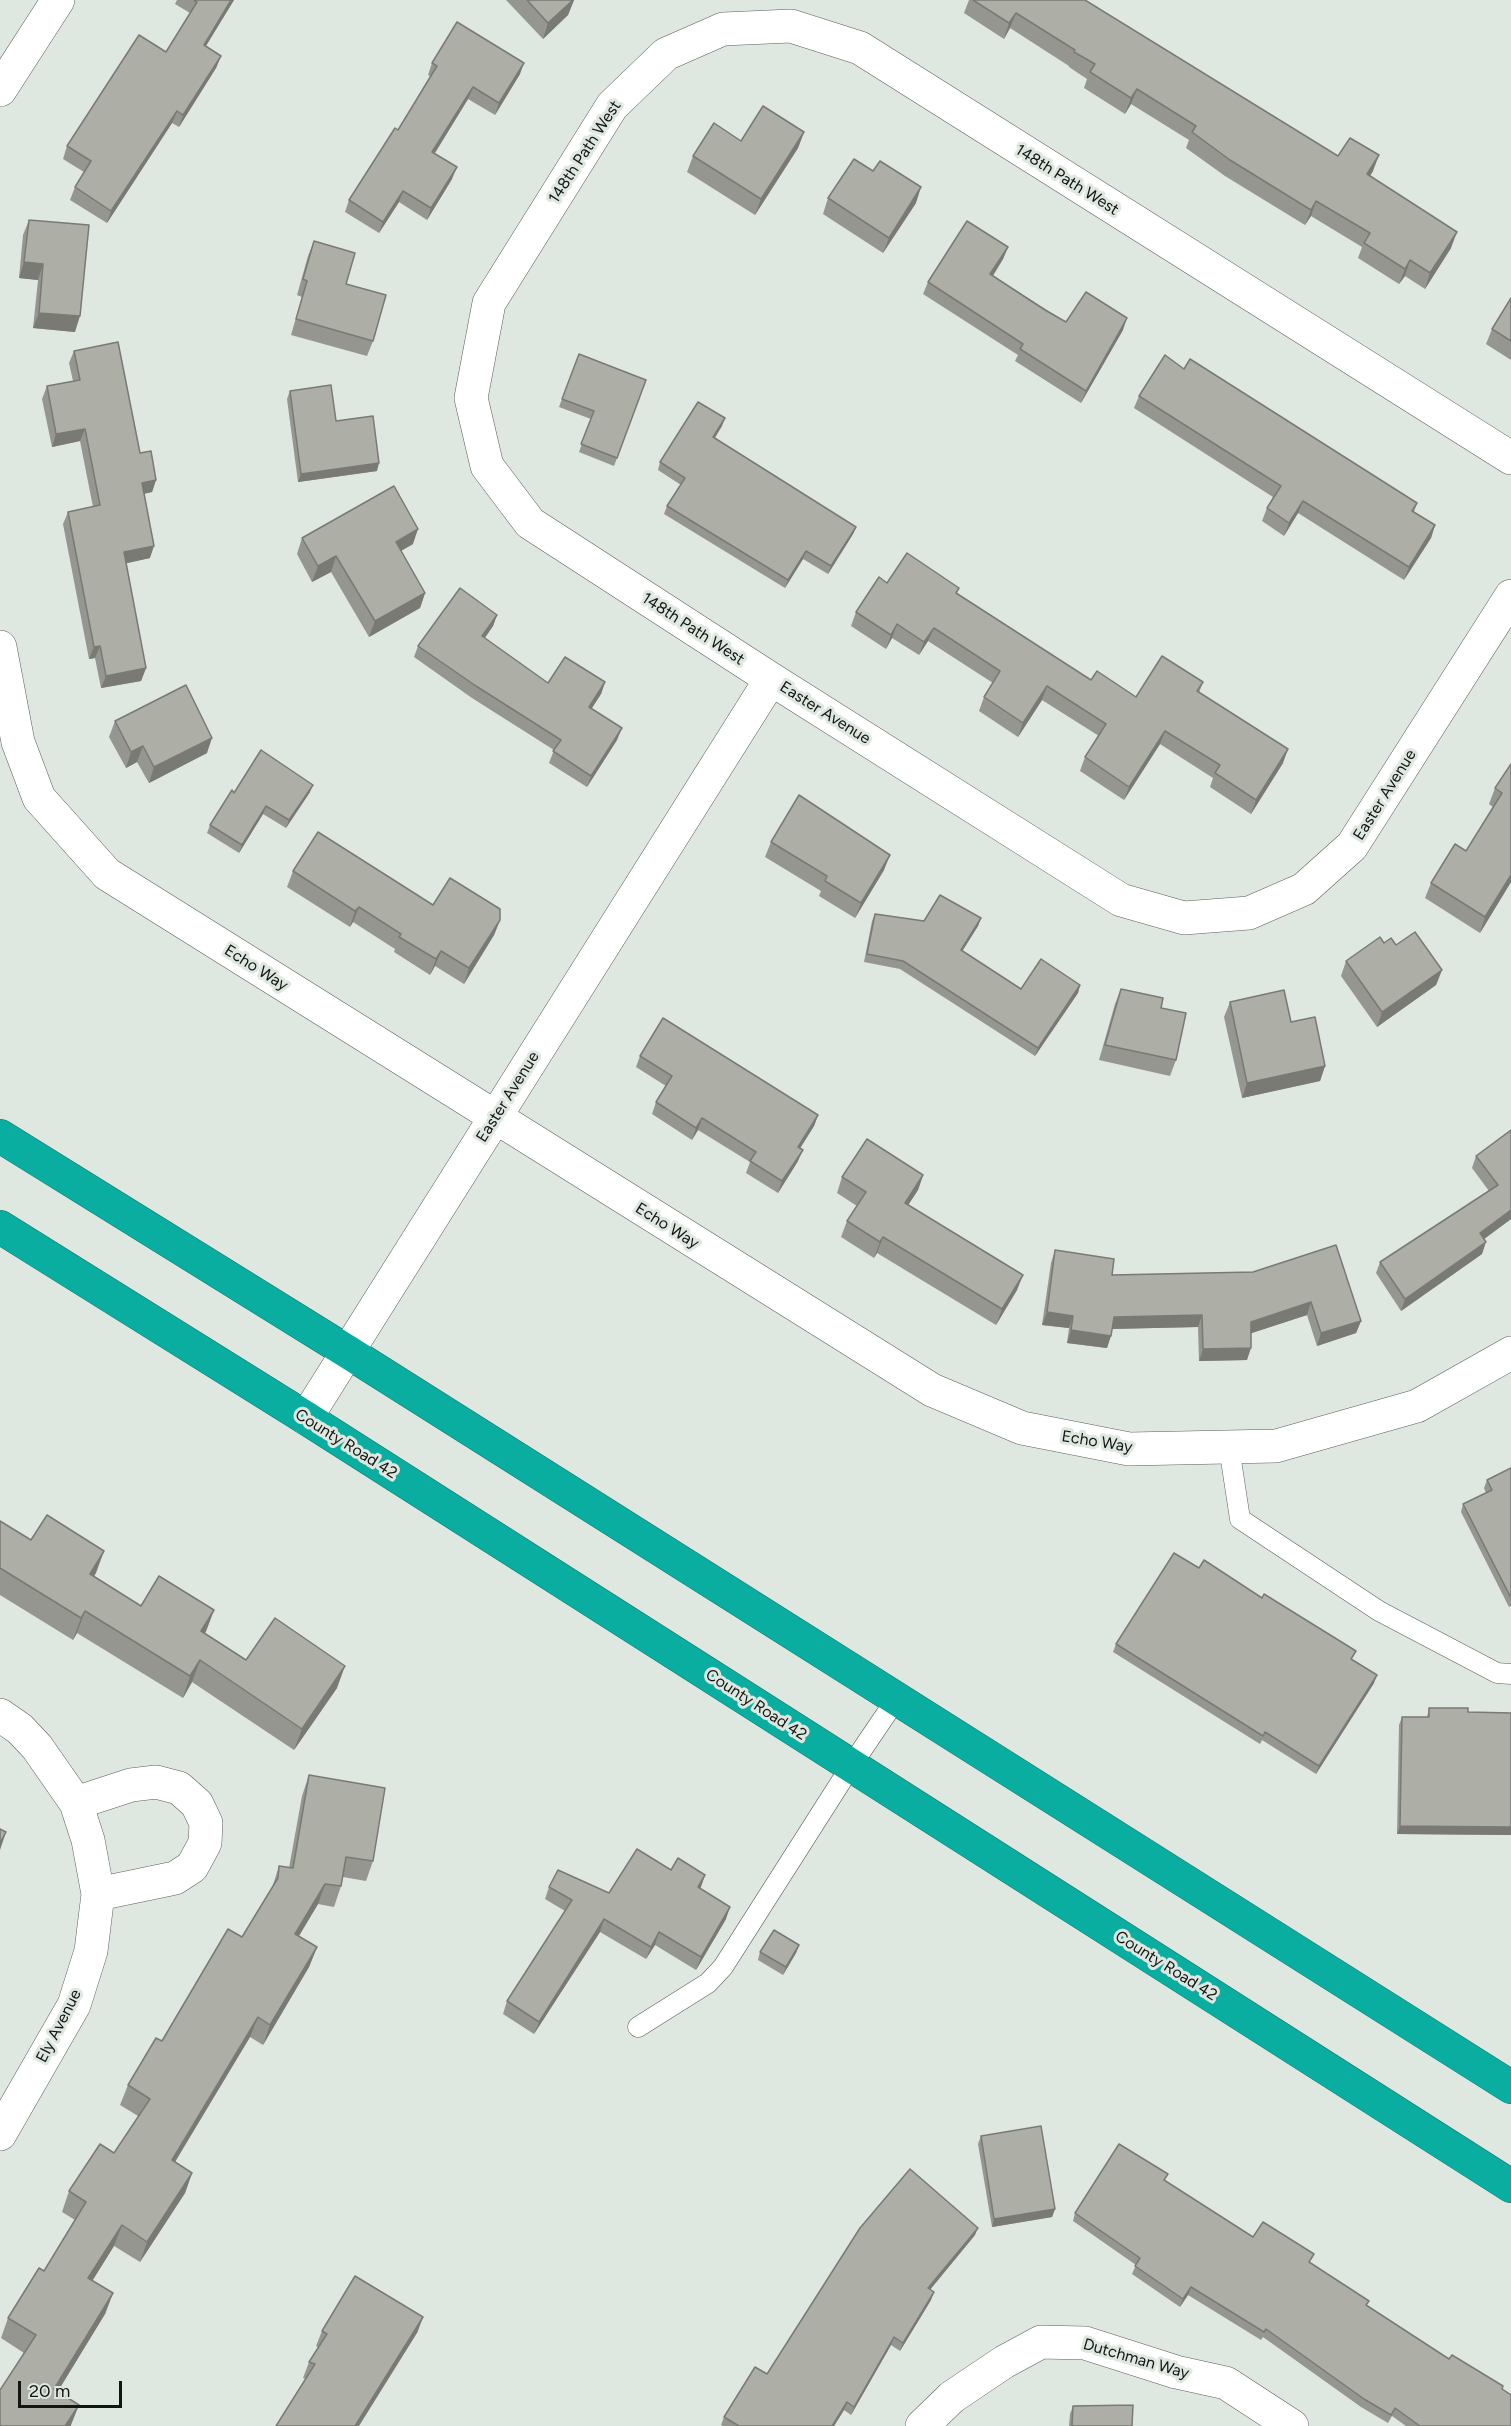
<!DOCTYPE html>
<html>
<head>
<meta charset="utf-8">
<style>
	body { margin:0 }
	#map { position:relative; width:1511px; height:2426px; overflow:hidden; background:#dee7e0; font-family:Figtree,sans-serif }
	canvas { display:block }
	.scale { position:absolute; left:18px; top:2381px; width:104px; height:27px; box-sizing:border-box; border:3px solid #121512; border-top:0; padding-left:8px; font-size:18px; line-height:21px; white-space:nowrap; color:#121512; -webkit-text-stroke:4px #dee7e0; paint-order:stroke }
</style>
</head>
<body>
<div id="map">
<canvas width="1511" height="2426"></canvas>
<div class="scale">20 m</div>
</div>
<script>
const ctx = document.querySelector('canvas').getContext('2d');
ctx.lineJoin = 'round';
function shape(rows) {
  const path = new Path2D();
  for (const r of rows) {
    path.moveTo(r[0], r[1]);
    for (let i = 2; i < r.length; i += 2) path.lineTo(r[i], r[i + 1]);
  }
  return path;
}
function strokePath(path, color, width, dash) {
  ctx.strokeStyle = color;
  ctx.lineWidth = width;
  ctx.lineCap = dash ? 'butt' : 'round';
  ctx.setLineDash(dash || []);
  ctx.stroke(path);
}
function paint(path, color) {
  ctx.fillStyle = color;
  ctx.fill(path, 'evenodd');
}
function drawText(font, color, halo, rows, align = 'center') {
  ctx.font = font + ' Figtree,sans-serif';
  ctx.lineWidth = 6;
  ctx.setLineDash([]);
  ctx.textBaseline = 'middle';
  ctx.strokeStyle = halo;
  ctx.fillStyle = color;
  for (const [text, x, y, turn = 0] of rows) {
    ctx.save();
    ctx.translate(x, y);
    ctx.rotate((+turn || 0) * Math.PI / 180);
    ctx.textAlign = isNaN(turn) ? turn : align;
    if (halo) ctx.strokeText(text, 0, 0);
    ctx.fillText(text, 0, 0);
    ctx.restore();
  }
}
const lane = shape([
	[1229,1447,1240,1519,1379,1611,1497,1673,1511,1674],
	[638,2027,708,1983,723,1967,851,1766,897,1698]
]);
const street = shape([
	[0,90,58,0],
	[1511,458,860,48,791,26,723,29,666,54,612,106,489,303,471,398,487,466,530,523,771,679,1121,900,1184,918,1249,913,1304,889,1352,846,1511,596],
	[0,647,18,742,39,798,107,874,932,1390,1022,1428,1129,1449,1276,1446,1417,1406,1511,1353],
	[306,1418,771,679],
	[0,1715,20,1729,37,1747,76,1803,88,1840,98,1894,91,1951,74,2005,0,2134],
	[76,1803,131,1785,156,1782,179,1788,197,1804,206,1823,205,1843,192,1867,175,1878,98,1894],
	[922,2426,952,2397,1004,2362,1041,2342,1085,2343,1176,2372,1226,2383,1292,2426]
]);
const highway = shape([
	[0,1136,348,1352,1511,2087],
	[0,1227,306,1418,1511,2186]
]);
strokePath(lane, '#59605a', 21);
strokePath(street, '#59605a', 34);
strokePath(highway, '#0c786e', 34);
strokePath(lane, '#fff', 20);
strokePath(street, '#fff', 33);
strokePath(highway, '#09aea0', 33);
paint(shape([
	[177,0,234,0,206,46,221,56,216,68,179,127,172,123,107,223,70,200,75,187,84,172,63,159,67,146,166,52,190,13,175,4],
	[506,0,574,0,568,15,543,39],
	[969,0,1085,0,1338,156,1373,171,1370,176,1451,248,1425,289,1405,276,1399,284,1358,258,1362,247,1311,216,1305,225,1225,176,1186,148,1189,140,1131,104,1125,114,1084,88,1087,79,1069,67,1069,66,1010,28,1004,39,964,13],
	[432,63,520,74,495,115,468,99,435,153,452,179,427,220,399,202,379,233,345,212,349,200,398,130,430,76,428,75],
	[804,132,798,148,755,215,687,172,693,156,741,141],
	[828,198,916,203,883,253,823,214],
	[29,220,75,332,33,328,38,280,19,278,23,235],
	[314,241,346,284,373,341,367,356,291,335,302,297,297,295,308,256],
	[1008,247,1003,259,993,276,1066,322,1123,330,1081,403,1015,361,1018,355,923,294,928,282],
	[1511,298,1511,360,1486,344,1492,329],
	[74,351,156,480,152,492,144,494,150,558,126,563,146,668,141,681,101,688,95,658,89,659,63,524,68,512,93,507,80,441,52,447,42,399,47,386,73,381,69,363],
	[579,354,646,380,614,466,579,452,591,419,559,407],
	[1184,369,1417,503,1414,512,1435,525,1431,538,1404,580,1298,513,1284,536,1262,521,1267,508,1273,497,1134,408,1139,396],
	[290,391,336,421,377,471,298,482,287,399],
	[722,426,715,438,856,527,853,534,828,574,803,559,785,588,664,514,667,506,681,485,658,470,660,462],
	[302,538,413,544,401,551,425,593,420,608,369,637,331,572,312,582,297,554],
	[957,593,1091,680,1136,697,1203,682,1199,693,1283,763,1251,814,1210,787,1213,778,1160,744,1124,800,1080,771,1085,757,1099,736,1042,700,1018,737,979,711,984,697,993,683,928,641,919,655,892,638,886,649,851,626,856,612],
	[497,615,493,626,485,638,548,683,605,682,601,694,591,709,617,740,587,787,549,763,554,750,472,698,414,657,418,646],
	[115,721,207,753,149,783,137,762,126,768,109,737],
	[1511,764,1511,882,1480,933,1425,898,1431,883,1466,851,1493,807,1489,804,1495,788],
	[310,792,286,828,263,814,239,853,207,833,210,825,234,793],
	[771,842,884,870,855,918,819,896,821,891,765,857],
	[293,871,433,905,500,920,494,935,464,984,435,966,430,975,394,952,395,949,353,922,350,927,287,887],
	[875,914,924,921,981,918,978,926,962,951,1021,989,1080,985,1078,993,1035,1056,900,969,864,962,872,921],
	[1384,943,1396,945,1442,970,1436,985,1377,1027,1341,976,1346,961],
	[1121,989,1161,1008,1176,1060,1170,1076,1099,1060,1115,1004],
	[1230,1002,1291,1022,1325,1066,1320,1081,1242,1098,1224,1017],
	[640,1056,818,1115,814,1126,800,1148,798,1161,778,1193,746,1173,750,1162,698,1130,692,1140,652,1114,656,1102,666,1086,636,1067],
	[1511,1130,1511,1219,1484,1239,1482,1254,1401,1311,1376,1273,1380,1262,1489,1191,1472,1168,1476,1156],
	[923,1175,918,1190,908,1205,1017,1290,996,1325,877,1253,874,1258,841,1237,847,1221,857,1206,837,1193,842,1177],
	[1055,1250,1112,1275,1253,1272,1361,1321,1356,1333,1317,1346,1307,1315,1251,1333,1247,1360,1199,1361,1198,1327,1112,1329,1107,1348,1067,1343,1069,1328,1042,1325,1051,1263],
	[1511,1468,1511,1606,1509,1607,1461,1512,1463,1504,1486,1493,1484,1488,1487,1480],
	[0,1521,31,1540,104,1551,94,1576,141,1606,214,1610,205,1634,246,1660,337,1688,294,1750,192,1682,183,1698,77,1633,73,1640,0,1595],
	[1199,1568,1353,1660,1374,1683,1316,1774,1262,1740,1260,1744,1113,1652,1116,1644],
	[1429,1708,1468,1712,1511,1713,1511,1835,1397,1834,1399,1725,1402,1717,1427,1717],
	[309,1775,373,1861,366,1881,343,1877,341,1886,334,1907,318,1904,299,1936,317,1947,309,1967,263,2045,250,2037,175,2162,192,2173,185,2193,140,2262,114,2246,92,2281,113,2293,105,2314,58,2391,24,2353,1,2338,8,2318,44,2271,75,2220,62,2212,69,2191,114,2153,138,2116,120,2105,128,2085,242,1937,272,1888,279,1866,289,1868,302,1796],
	[549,1887,609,1893,700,1889,726,1919,696,1970,655,1945,646,1959,600,1932,534,2034,503,2014,507,2001,565,1911,545,1899],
	[799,1945,796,1953,783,1975,758,1960,760,1952],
	[981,2136,1055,2209,1052,2217,992,2227,978,2144],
	[1165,2181,1253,2237,1310,2263,1367,2306,1449,2359,1502,2389,1511,2426,1406,2426,1392,2416,1388,2423,1361,2407,1263,2337,1261,2340,1188,2295,1180,2307,1132,2274,1136,2265,1073,2221,1075,2213],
	[975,2235,930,2289,931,2300,900,2351,891,2345,851,2415,844,2410,834,2426,723,2426,721,2425,724,2417,767,2374],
	[423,2317,417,2333,306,2379,303,2378,309,2362,318,2347,316,2346,322,2331],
	[1073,2406,1132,2426,1069,2426,1070,2414]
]), '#95968f');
paint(shape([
	[231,0,234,0,199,57,204,45],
	[567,0,574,0,568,15,543,39,548,23],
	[1016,13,1010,28,1004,39,1009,23],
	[221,56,216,68,179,127,183,115],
	[524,63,520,74,495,115,499,103],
	[473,87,468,99,428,164,432,152],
	[1137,89,1131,104,1125,114,1131,98],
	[177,111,172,123,107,223,111,211],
	[804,132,798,148,755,215,761,199],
	[1379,155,1373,171,1361,190,1367,174],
	[457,167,452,179,427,220,431,208],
	[921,187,916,203,883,253,889,238],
	[403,191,399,202,379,233,383,222],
	[1316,201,1311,216,1305,225,1311,210],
	[1457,232,1451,248,1425,289,1430,273],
	[1008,247,1003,259,986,286,990,274],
	[1410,260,1405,276,1399,284,1405,269],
	[24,262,43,264,38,280,19,278],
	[39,313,80,316,75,332,33,328],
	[1127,318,1123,330,1081,403,1086,391],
	[725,418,722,426,710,444,713,437],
	[85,429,80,441,52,447,56,434],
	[379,463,377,471,298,482,301,474],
	[156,480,152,492,137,495,142,483],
	[1303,501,1298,513,1284,536,1289,523],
	[1435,525,1431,538,1404,580,1409,567],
	[856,527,853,534,828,574,831,566],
	[418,529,413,544,390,557,396,542],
	[154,546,150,558,119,565,124,552],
	[806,551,803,559,785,588,788,580],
	[336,556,331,572,312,582,318,566],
	[425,593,420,608,369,637,375,621],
	[497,615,493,626,478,647,482,636],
	[897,624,892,638,886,649,891,635],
	[934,628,928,641,919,655,924,642],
	[100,646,95,658,89,659,94,647],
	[146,668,141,681,101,688,106,676],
	[605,682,601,694,585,719,589,707],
	[1047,686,1042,700,1018,737,1023,723],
	[622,728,617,740,587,787,591,776],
	[1165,731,1160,744,1124,800,1129,787],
	[212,738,207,753,149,783,154,767],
	[143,746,137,762,126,768,131,752],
	[1288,749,1283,763,1251,814,1256,800],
	[313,785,310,792,286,828,289,820],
	[266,806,263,814,239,853,242,845],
	[890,855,884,870,855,918,861,903],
	[1511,875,1511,882,1480,933,1485,917],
	[359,907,353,922,350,927,355,911],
	[981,918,978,926,958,958,961,950],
	[500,920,494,935,464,984,469,968],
	[441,951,435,966,430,975,436,959],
	[1442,970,1436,985,1377,1027,1382,1012],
	[1080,985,1078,993,1035,1056,1038,1048],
	[1325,1066,1320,1081,1242,1098,1247,1083],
	[818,1115,814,1126,794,1158,798,1147],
	[702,1118,698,1130,692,1140,696,1128],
	[803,1150,798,1161,778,1193,782,1181],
	[923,1175,918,1190,899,1219,905,1203],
	[1511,1210,1511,1219,1476,1245,1480,1233],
	[883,1237,877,1253,874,1258,880,1242],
	[1486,1242,1482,1254,1401,1311,1405,1299],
	[1023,1275,1017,1290,996,1325,1002,1309],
	[1311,1302,1307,1315,1246,1335,1251,1322],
	[1047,1312,1073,1316,1069,1328,1042,1325],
	[1202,1315,1198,1327,1109,1329,1114,1317],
	[1361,1321,1356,1333,1317,1346,1321,1333],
	[1071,1330,1111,1336,1107,1348,1067,1343],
	[1251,1348,1247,1360,1199,1361,1203,1349],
	[104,1551,96,1573,82,1596,90,1574],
	[214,1610,206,1631,193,1653,201,1631],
	[85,1611,77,1633,73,1640,81,1618],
	[200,1660,192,1682,183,1698,190,1676],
	[345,1666,337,1688,294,1750,302,1729],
	[1377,1675,1374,1683,1316,1774,1319,1766],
	[1400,1826,1511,1827,1511,1835,1397,1834],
	[6,1832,0,1850,0,1843],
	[705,1875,701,1887,693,1900,698,1887],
	[325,1884,318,1904,288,1954,295,1934],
	[730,1907,726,1919,696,1970,701,1957],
	[604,1919,600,1932,534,2034,539,2022],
	[659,1932,655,1945,646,1959,651,1947],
	[799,1945,796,1953,783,1975,786,1967],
	[317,1947,309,1967,263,2045,270,2025],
	[258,2017,250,2037,164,2180,172,2160],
	[192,2173,185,2193,140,2262,147,2242],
	[1055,2209,1052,2217,992,2227,994,2219],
	[122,2225,114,2246,81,2299,88,2278],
	[978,2228,975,2235,925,2296,928,2288],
	[1191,2287,1188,2295,1180,2307,1183,2299],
	[934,2292,931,2300,900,2351,903,2343],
	[113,2293,105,2314,47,2409,54,2389],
	[423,2317,417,2333,359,2426,355,2426],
	[894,2337,891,2345,851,2415,854,2407],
	[847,2402,844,2410,834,2426,832,2426],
	[79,2405,71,2425,71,2426,65,2426]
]), '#797a74');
const building = shape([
	[194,0,231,0,204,45,221,56,183,115,177,111,111,211,75,187,91,161,67,146,139,35,166,52,197,2,194,0],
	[527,0,573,0,548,23,527,0],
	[973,0,1085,0,1338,156,1350,138,1379,155,1367,174,1457,232,1430,273,1410,260,1405,269,1364,243,1370,233,1316,201,1311,210,1230,160,1192,132,1196,126,1137,89,1131,98,1090,72,1095,64,1074,52,1075,50,1016,13,1009,23,973,0],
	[457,22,524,63,499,103,473,87,432,152,457,167,431,208,403,191,383,222,349,200,395,128,398,130,437,66,432,63,457,22],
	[763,106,804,132,761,199,693,156,714,123,741,141,763,106],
	[854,159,873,171,880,161,921,187,889,238,828,198,854,159],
	[29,220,89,225,80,316,39,313,43,264,24,262,29,220],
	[967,221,1008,247,990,274,1045,310,1066,322,1086,292,1127,318,1086,391,1020,349,1023,344,928,282,967,221],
	[314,241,355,253,346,284,386,295,373,341,296,319,307,281,303,279,314,241],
	[1511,298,1511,341,1492,329,1511,298],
	[118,342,140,453,151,451,156,480,142,483,154,546,124,552,146,668,106,676,100,646,94,647,68,512,100,505,85,429,56,434,47,386,80,380,74,351,118,342],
	[579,354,646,380,617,458,581,444,594,411,562,399,579,354],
	[1165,355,1184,369,1190,359,1417,503,1412,511,1435,525,1409,567,1303,501,1289,523,1267,508,1281,486,1139,396,1165,355],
	[331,385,336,421,373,416,379,463,301,474,290,391,331,385],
	[698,402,725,418,713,437,856,527,831,566,806,551,788,580,667,506,685,478,660,462,698,402],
	[394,486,418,529,396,542,425,593,375,621,336,556,318,566,302,538,394,486],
	[907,553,959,588,956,593,1091,680,1097,671,1136,697,1162,656,1203,682,1197,691,1288,749,1256,800,1215,773,1220,765,1165,731,1129,787,1085,757,1106,724,1047,686,1023,723,984,697,1000,671,934,628,924,642,897,624,891,635,856,612,879,577,887,583,907,553],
	[460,588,497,615,482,636,548,683,565,657,605,682,589,707,622,728,591,776,553,751,561,740,476,686,418,646,460,588],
	[186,685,212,738,154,767,143,746,131,752,115,721,186,685],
	[261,750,313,785,289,820,266,806,242,845,210,825,232,790,234,793,261,750],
	[1511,764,1511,875,1485,917,1431,883,1455,844,1466,851,1502,793,1495,788,1511,764],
	[799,795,890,855,861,903,825,881,827,876,771,842,799,795],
	[318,832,433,905,450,878,500,909,500,920,469,968,441,951,436,959,399,937,401,934,359,907,355,911,293,871,318,832],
	[940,895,981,918,961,950,1021,989,1041,959,1080,985,1038,1048,903,961,867,954,875,914,924,921,940,895],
	[1415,932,1442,970,1382,1012,1346,961,1380,937,1384,943,1391,938,1396,945,1415,932],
	[1121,989,1163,998,1161,1008,1186,1013,1176,1060,1105,1045,1121,989],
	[1284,990,1291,1022,1315,1017,1325,1066,1247,1083,1230,1002,1284,990],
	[663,1018,818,1115,798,1147,803,1150,782,1181,750,1161,756,1152,702,1118,696,1128,656,1102,672,1076,640,1056,663,1018],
	[1511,1130,1511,1210,1480,1233,1486,1242,1405,1299,1380,1262,1498,1185,1476,1156,1511,1130],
	[867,1139,923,1175,905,1203,1023,1275,1002,1309,883,1237,880,1242,847,1221,866,1192,842,1177,867,1139],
	[1336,1245,1361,1321,1321,1333,1311,1302,1251,1322,1251,1348,1203,1349,1202,1315,1114,1317,1111,1336,1071,1330,1073,1316,1047,1312,1055,1250,1114,1259,1112,1275,1253,1272,1336,1245],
	[1511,1468,1511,1598,1463,1504,1492,1490,1487,1480,1511,1468],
	[47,1515,104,1551,90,1574,141,1606,159,1576,214,1610,201,1631,246,1660,275,1618,345,1666,302,1729,200,1660,190,1676,85,1611,81,1618,0,1568,0,1521,31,1540,47,1515],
	[1174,1553,1199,1568,1204,1560,1262,1598,1264,1594,1356,1651,1351,1659,1377,1675,1319,1766,1265,1732,1263,1736,1116,1644,1174,1553],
	[1429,1708,1468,1708,1468,1712,1511,1713,1511,1827,1400,1826,1402,1717,1429,1717,1429,1708],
	[309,1775,385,1788,373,1861,346,1857,341,1886,325,1884,295,1934,317,1947,270,2025,258,2017,172,2160,192,2173,147,2242,122,2225,88,2278,113,2293,54,2389,79,2405,65,2426,0,2426,0,2390,36,2335,8,2318,39,2268,44,2271,86,2202,69,2191,100,2144,114,2153,150,2099,128,2085,156,2038,162,2041,228,1929,242,1937,278,1878,279,1866,293,1868,309,1775],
	[0,1829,6,1832,0,1843,0,1829],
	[637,1849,671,1870,678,1858,705,1875,698,1887,730,1907,701,1957,659,1932,651,1947,604,1919,539,2022,507,2001,572,1900,549,1887,558,1870,609,1893,637,1849],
	[774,1930,799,1945,786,1967,760,1952,774,1930],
	[1041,2126,1055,2209,994,2219,981,2136,1041,2126],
	[1119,2144,1168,2174,1164,2180,1253,2237,1263,2222,1314,2254,1309,2262,1369,2301,1366,2305,1449,2359,1452,2355,1503,2386,1502,2389,1511,2395,1511,2426,1420,2426,1395,2408,1391,2415,1364,2399,1266,2329,1264,2332,1191,2287,1183,2299,1135,2266,1140,2258,1075,2213,1119,2144],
	[910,2169,978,2228,928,2288,934,2292,903,2343,894,2337,854,2407,847,2402,832,2426,739,2426,724,2417,755,2367,767,2374,860,2228,910,2169],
	[355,2276,423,2317,355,2426,276,2426,315,2364,309,2362,327,2334,322,2331,355,2276],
	[1133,2405,1132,2426,1072,2426,1073,2406,1133,2405]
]);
paint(building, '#adafa6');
strokePath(building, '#797a74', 1.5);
drawText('16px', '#121512', '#dee7e0', [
	["148th Path West",585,152,-57],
	["148th Path West",1067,180,32],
	["148th Path West",693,629,33],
	["Easter Avenue",825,713,32],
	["Easter Avenue",1385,795,-58],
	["Echo Way",256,968,32],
	["Easter Avenue",508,1097,-58],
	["Echo Way",667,1226,32],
	["Echo Way",1097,1442,9],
	["County Road 42",346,1444,32],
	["County Road 42",756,1705,33],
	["County Road 42",1166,1966,32],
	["Ely Avenue",59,2026,-63],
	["Dutchman Way",1136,2359,16]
]);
</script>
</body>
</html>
